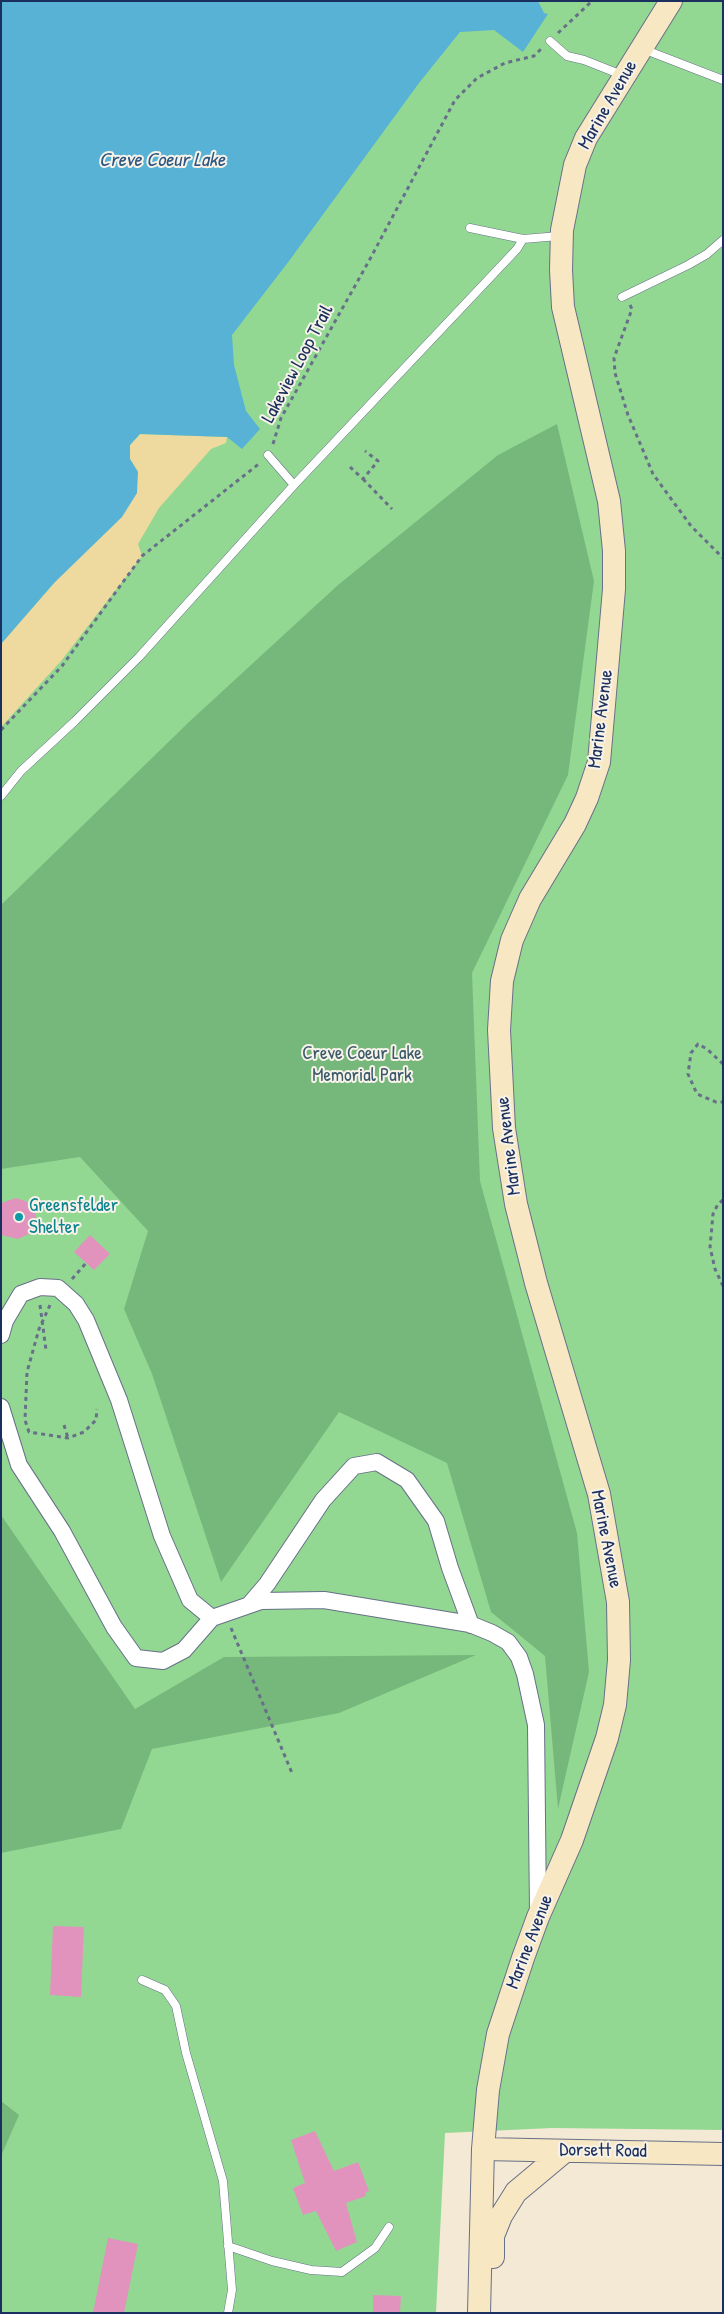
<!DOCTYPE html>
<html>
<head>
<meta charset="utf-8">
<style>
	body { margin:0 }
	#map { position:relative; width:724px; height:2314px; overflow:hidden; background:#f4e9d5; font-family:"Patrick Hand",sans-serif }
	canvas { display:block }
	.frame { position:absolute; inset:0; border:2px solid #1b2f5e; pointer-events:none }
</style>
</head>
<body>
<div id="map">
<canvas width="724" height="2314"></canvas>
<div class="frame"></div>
</div>
<script>
const ctx = document.querySelector('canvas').getContext('2d');
ctx.lineJoin = 'round';
function paint(path, color) {
  ctx.fillStyle = color;
  ctx.fill(path, 'evenodd');
}
function shape(rows) {
  const path = new Path2D();
  for (const r of rows) {
    path.moveTo(r[0], r[1]);
    for (let i = 2; i < r.length; i += 2) path.lineTo(r[i], r[i + 1]);
  }
  return path;
}
function strokePath(path, color, width, dash) {
  ctx.strokeStyle = color;
  ctx.lineWidth = width;
  ctx.lineCap = dash ? 'butt' : 'round';
  ctx.setLineDash(dash || []);
  ctx.stroke(path);
}
function drawText(font, color, halo, rows, align = 'center') {
  ctx.font = font + ' "Patrick Hand",sans-serif';
  ctx.lineWidth = 4;
  ctx.setLineDash([]);
  ctx.textBaseline = 'middle';
  ctx.strokeStyle = halo;
  ctx.fillStyle = color;
  for (const [text, x, y, turn = 0] of rows) {
    ctx.save();
    ctx.translate(x, y);
    ctx.rotate((+turn || 0) * Math.PI / 180);
    ctx.textAlign = isNaN(turn) ? turn : align;
    if (halo) ctx.strokeText(text, 0, 0);
    ctx.fillText(text, 0, 0);
    ctx.restore();
  }
}
paint(shape([
	[1,1,723,1,723,2130,552,2128,445,2133,436,2313,1,2313]
]), '#93d892');
paint(shape([
	[557,424,594,581,568,775,472,973,480,1181,577,1533,589,1672,558,1809,545,1656,491,1612,447,1463,339,1412,221,1582,152,1374,124,1309,148,1231,80,1157,1,1169,1,905,190,721,338,585,498,455],
	[1,1515,135,1709,224,1657,476,1655,339,1713,152,1749,121,1829,1,1853],
	[1,2101,19,2115,1,2156]
]), '#76b87c');
paint(shape([
	[140,434,227,437,226,443,211,449,159,508,138,544,142,556,61,661,1,727,1,644,54,583,138,472,130,459,130,445]
]), '#eeda9e');
paint(shape([
	[1,1,538,1,544,13,548,14,523,52,494,30,460,32,419,83,289,261,232,335,234,365,246,411,260,429,242,449,227,437,140,434,130,445,130,459,138,472,137,493,122,517,54,583,1,644]
]), '#57b2d5');
paint(shape([
	[16,1198,28,1202,36,1214,35,1227,31,1233,18,1239,1,1235,1,1203],
	[90,1235,110,1254,94,1270,74,1252],
	[53,1926,84,1927,81,1997,50,1995],
	[315,2131,334,2171,358,2162,369,2191,365,2193,366,2196,346,2203,357,2242,336,2251,316,2211,303,2215,293,2188,305,2183,291,2140],
	[108,2238,138,2244,124,2313,93,2313],
	[373,2295,401,2296,400,2313,373,2313]
]), '#e193bd');
const service = shape([
	[550,41,567,56,584,60,622,75],
	[643,49,723,80],
	[470,228,523,239,559,236],
	[622,297,688,265,707,254,723,240],
	[268,455,294,485],
	[1,796,21,771,75,721,139,657,294,485,517,249,523,239],
	[142,1980,165,1990,176,2006,186,2053,223,2181,232,2290,228,2313],
	[228,2246,272,2261,311,2270,342,2272,375,2248,389,2227]
]);
const minor = shape([
	[1,1335,5,1321,21,1294,40,1287,58,1288,76,1304,86,1320,119,1400,162,1536,190,1600,212,1618,184,1650,163,1661,136,1658,114,1627,62,1531,19,1465,1,1407],
	[249,1605,267,1584,323,1500,354,1466,377,1462,407,1480,436,1521,450,1568,471,1625],
	[212,1618,261,1601,324,1600,470,1624,492,1633,508,1642,519,1657,525,1674,536,1725,538,1912]
]);
const secondary = shape([
	[483,2149,723,2154],
	[493,2257,493,2236,501,2216,516,2192,565,2151],
	[479,2313,483,2149,488,2090,498,2034,523,1958,538,1917,572,1840,607,1738,615,1705,619,1660,618,1602,599,1494,536,1283,516,1204,504,1128,499,1030,502,981,512,940,530,899,575,824,587,798,599,762,614,589,614,551,609,501,563,307,561,270,562,230,575,165,586,138,671,1]
]);
strokePath(service, '#677088', 9);
strokePath(minor, '#677088', 18);
strokePath(secondary, '#677088', 24);
strokePath(shape([
	[558,33,592,1],
	[630,305,632,309,614,358,615,373,628,415,653,474,691,526,723,558],
	[273,444,281,418,370,259,455,100,477,78,505,63,534,56,541,49],
	[350,467,363,479,378,461,365,451],
	[363,479,392,509],
	[1,730,62,666,142,556,260,463],
	[723,1064,707,1049,698,1044,691,1053,688,1074,697,1094,716,1102,723,1102],
	[723,1200,718,1204,713,1214,710,1247,715,1269,723,1286],
	[72,1279,86,1263],
	[40,1305,46,1350],
	[50,1305,39,1329,27,1372,25,1420,29,1432,68,1438,84,1432,96,1420,97,1409],
	[64,1425,68,1438],
	[231,1628,292,1773]
]), '#677088', 3, [4, 4]);
strokePath(service, '#fff', 8);
strokePath(minor, '#fff', 16);
strokePath(secondary, '#f8e7c3', 22);
for (const [x, y, r, color] of [
	[19,1217,5,"#0f9aa8"]
]) {
  const dot = new Path2D();
  dot.arc(x, y, r, 0, 2 * Math.PI);
  ctx.fillStyle = color;
  ctx.fill(dot);
  strokePath(dot, '#f7f3e8', 2);
}
drawText('19px', '#1b2f5e', '#f7f3e8', [
	["Marine Avenue",608,105,-60],
	["Lakeview Loop Trail",298,364,-62],
	["Marine Avenue",601,719,-83],
	["Marine Avenue",509,1146,-97],
	["Marine Avenue",606,1539,79],
	["Marine Avenue",530,1942,-69],
	["Dorsett Road",603,2151,1]
]);
drawText('19px', '#39596b', '#f7f3e8', [
	["Creve Coeur Lake",362,1054],
	["Memorial Park",362,1076]
]);
drawText('19px', '#0d838f', '#f7f3e8', [
	["Greensfelder",29,1206],
	["Shelter",29,1228]
], 'left');
drawText('italic 20px', '#2d5682', '#f7f3e8', [
	["Creve Coeur Lake",162,161]
]);
</script>
</body>
</html>
